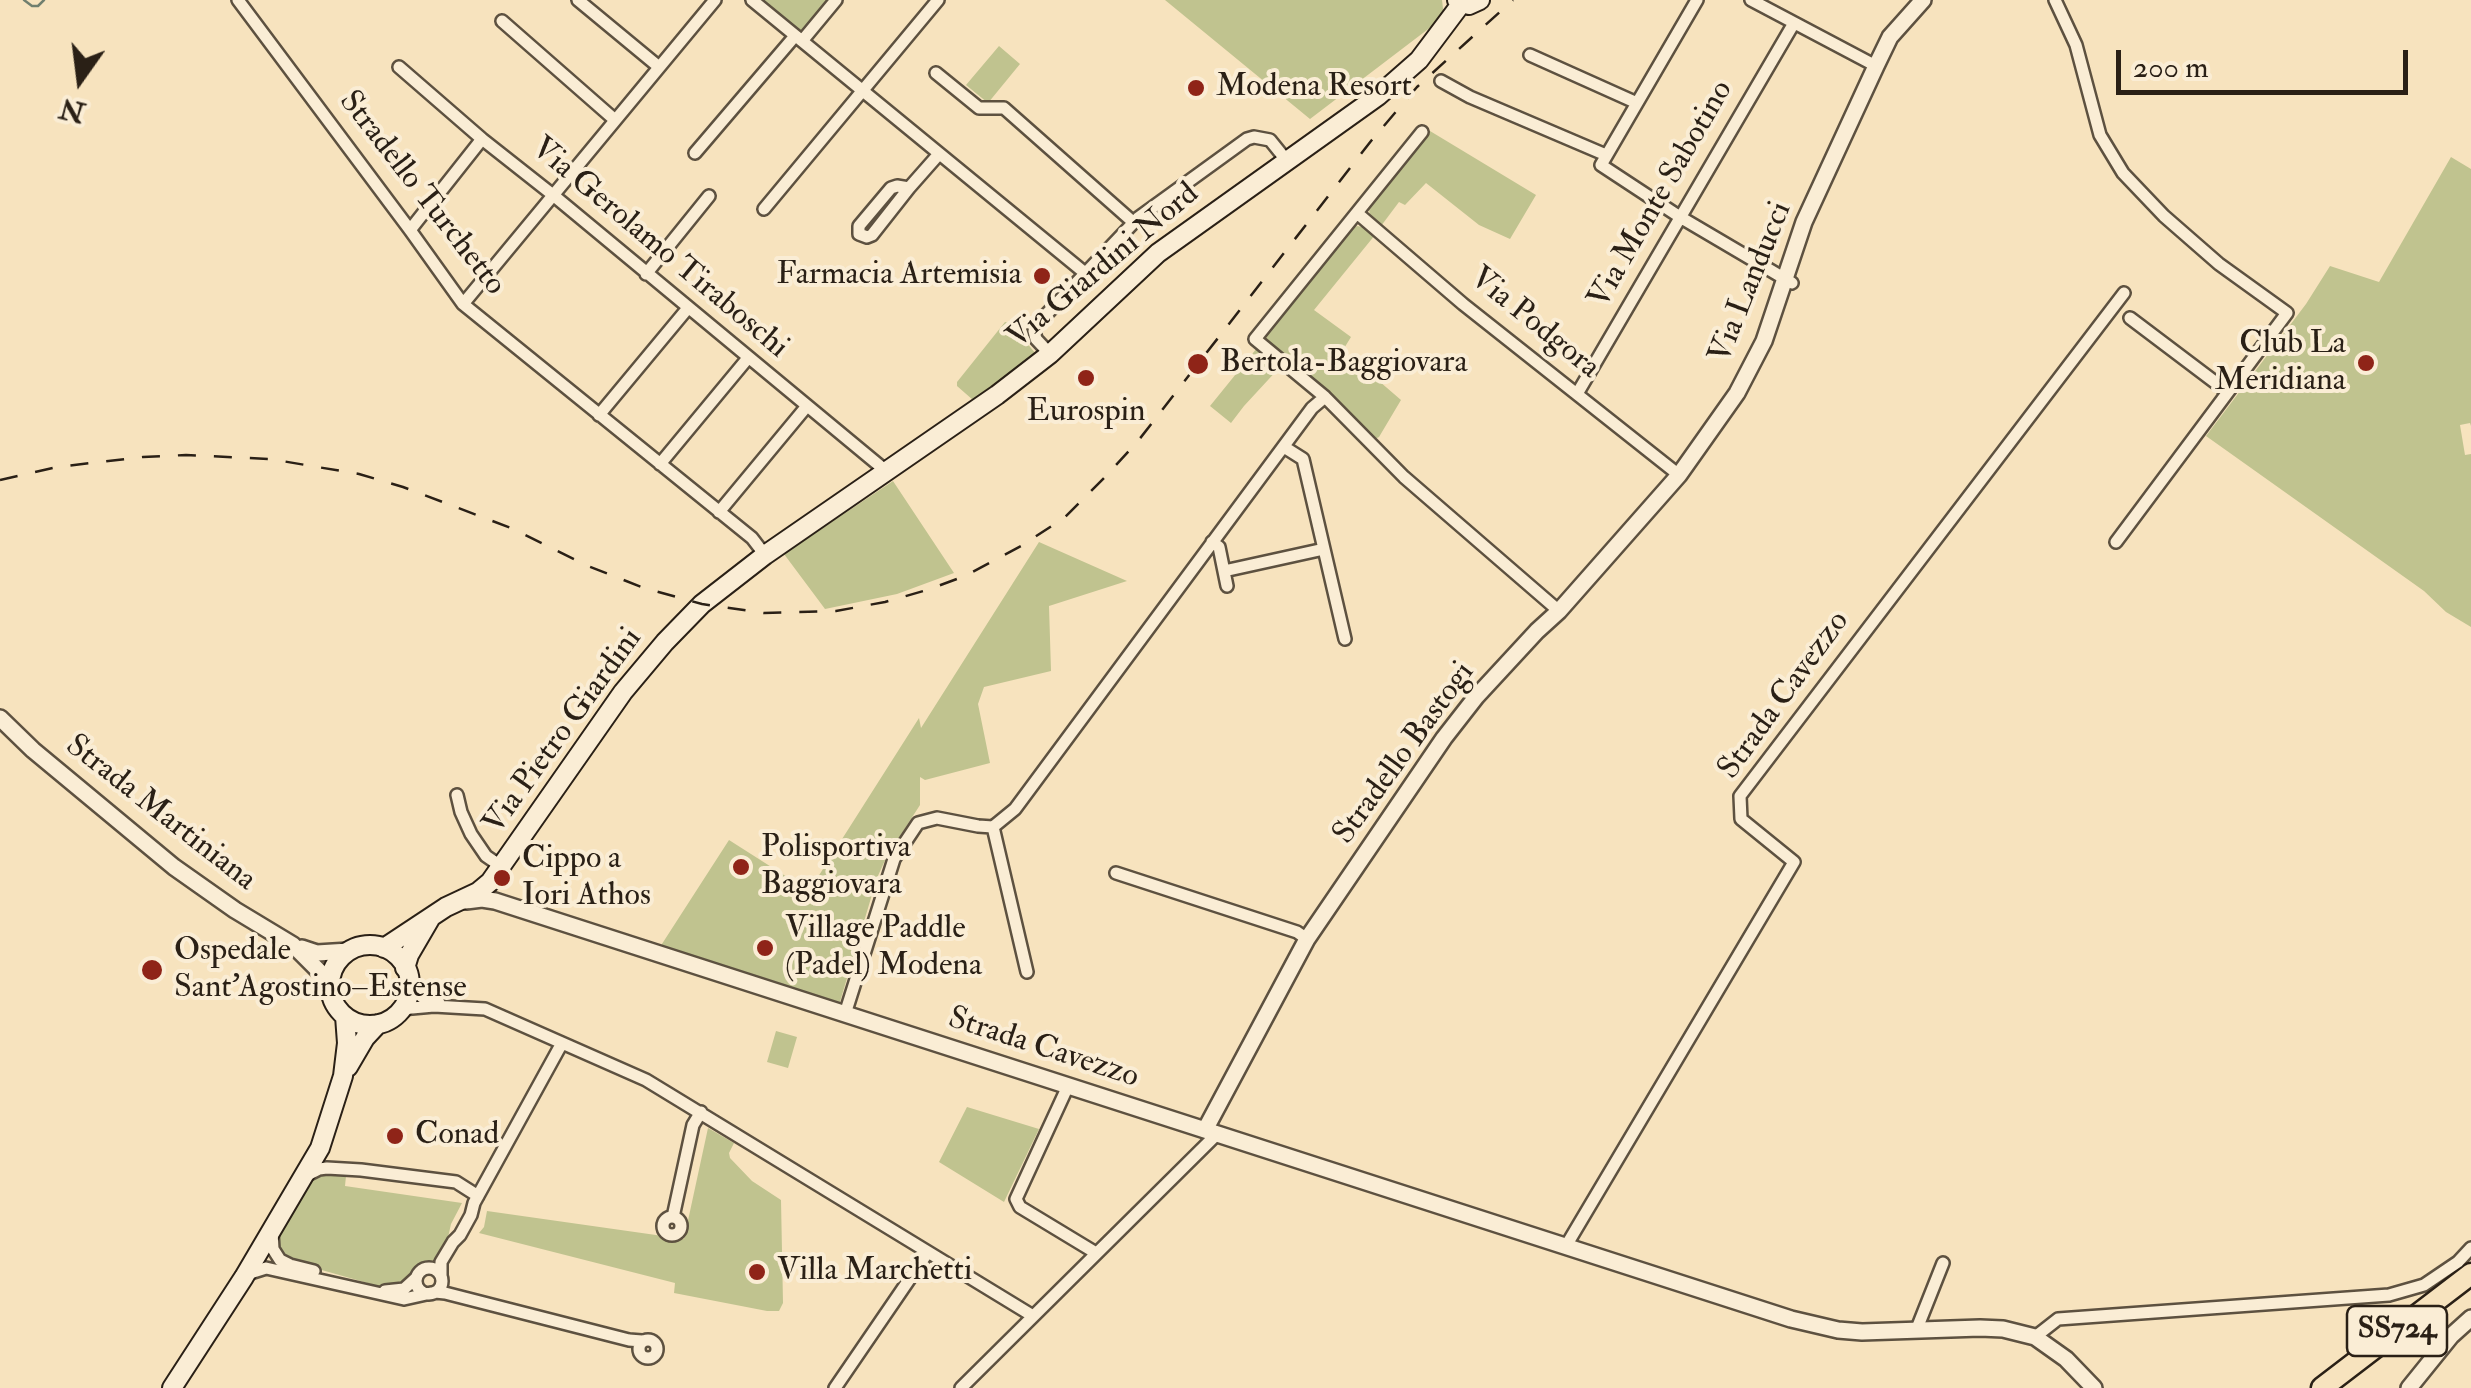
<!DOCTYPE html>
<html>
<head>
<meta charset="utf-8">
<style>
	body { margin:0 }
	#map { position:relative; width:2471px; height:1388px; overflow:hidden; background:#f7e3be; font-family:"IM FELL Double Pica",serif }
	canvas { display:block }
	.north { position:absolute; left:30px; top:30px; width:100px; height:100px; -webkit-text-stroke:8px #faedd5; paint-order:stroke; rotate:194deg; font-size:28px; font-weight:700; line-height:40px; text-align:center; color:#2a2016 }
	.north::after { content:''; display:block; margin:auto; width:35px; height:45px; background:#2a2016; clip-path:polygon(50% 0,100% 100%,50% 72%,0 100%) }
	.scale { position:absolute; left:2116px; top:50px; width:292px; height:45px; box-sizing:border-box; border:5px solid #2a2016; border-top:0; padding-left:12px; font-size:30px; line-height:35px; white-space:nowrap; color:#2a2016; -webkit-text-stroke:8px #faedd5; paint-order:stroke }
</style>
</head>
<body>
<div id="map">
<canvas width="2471" height="1388"></canvas>
<div class="north">N</div>
<div class="scale">200 m</div>
</div>
<script>
const ctx = document.querySelector('canvas').getContext('2d');
ctx.lineJoin = 'round';
function paint(path, color) {
  ctx.fillStyle = color;
  ctx.fill(path, 'evenodd');
}
function shape(rows) {
  const path = new Path2D();
  for (const r of rows) {
    if (r.length === 3) {
      path.moveTo(r[0] + r[2], r[1]);
      path.arc(r[0], r[1], r[2], 0, 2 * Math.PI);
      continue;
    }
    path.moveTo(r[0], r[1]);
    for (let i = 2; i < r.length; i += 2) path.lineTo(r[i], r[i + 1]);
  }
  return path;
}
function strokePath(path, color, width, dash) {
  ctx.strokeStyle = color;
  ctx.lineWidth = width;
  ctx.lineCap = dash ? 'butt' : 'round';
  ctx.setLineDash(dash || []);
  ctx.stroke(path);
}
function drawText(font, color, halo, rows, align = 'center') {
  ctx.font = font + ' "IM FELL Double Pica",serif';
  ctx.lineWidth = 8;
  ctx.setLineDash([]);
  ctx.textBaseline = 'middle';
  ctx.strokeStyle = halo;
  ctx.fillStyle = color;
  for (const [text, x, y, turn = 0] of rows) {
    ctx.save();
    ctx.translate(x, y);
    ctx.rotate((+turn || 0) * Math.PI / 180);
    ctx.textAlign = isNaN(turn) ? turn : align;
    if (halo) ctx.strokeText(text, 0, 0);
    ctx.fillText(text, 0, 0);
    ctx.restore();
  }
}
paint(shape([
	[752,0,836,0,802,41],
	[1165,0,1442,0,1444,17,1310,119],
	[999,46,1020,64,988,103,966,85],
	[1430,131,1536,195,1510,239,1479,225,1426,183,1405,205,1399,202,1381,226,1370,217,1369,209],
	[2451,157,2471,169,2471,426,2470,423,2460,425,2465,455,2471,454,2471,627,2446,612,2424,591,2206,436,2306,304,2330,266,2379,282],
	[1357,226,1363,227,1375,235,1314,310,1351,337,1343,350,1401,400,1379,437,1375,439,1370,438,1323,387,1266,341,1266,334,1352,229],
	[1005,322,1010,323,1036,354,976,400,973,400,957,386,957,382],
	[1257,348,1280,367,1244,406,1231,423,1210,406],
	[893,481,954,573,897,594,825,609,784,554],
	[1039,542,1127,581,1049,606,1051,671,984,687,978,704,990,763,925,780,920,777,920,805,887,856,877,878,839,1005,660,947,729,840,809,891,919,718,921,728],
	[776,1031,797,1037,788,1068,767,1062],
	[967,1107,1039,1129,1004,1202,939,1162],
	[708,1128,734,1143,729,1153,730,1158,752,1181,781,1200,783,1303,779,1311,767,1311,674,1293,675,1283,479,1233,484,1227,487,1211,684,1239],
	[326,1173,346,1176,345,1186,462,1203,451,1224,447,1242,436,1260,418,1264,413,1270,407,1283,385,1288,290,1261,282,1256,277,1237,311,1179]
]), '#c0c38f');
strokePath(shape([
	[24,0,32,6,38,6,44,0]
]), '#707f6f', 2.5);
const minor = shape([
	[238,0,410,230,463,304,752,538,765,555],
	[578,0,659,67],
	[752,0,1085,273],
	[1697,0,1601,165,1680,217,1792,283],
	[1751,0,1876,66],
	[2055,0,2076,45,2100,135,2123,173,2164,216,2219,264,2287,313,2116,542],
	[502,21,615,120],
	[802,41,836,0],
	[1530,55,1637,103],
	[399,67,482,139,553,195,886,471],
	[936,73,979,108,1004,108,1133,222],
	[1441,81,1470,97,1606,155],
	[695,153,795,36],
	[909,188,872,235,867,237,859,234,859,226,891,188,897,186,909,188,939,154],
	[764,209,938,0],
	[1357,213,1463,304,1679,475],
	[410,230,482,139],
	[646,274,709,196],
	[463,304,715,0],
	[2130,318,2228,392],
	[1050,354,1036,339,1034,331,1041,320,1138,218,1247,139,1254,137,1270,140,1287,161],
	[1577,394,1794,23],
	[1325,397,1255,339,1422,132],
	[599,415,688,308],
	[1284,447,1303,459,1345,639],
	[660,464,748,358],
	[719,512,807,406],
	[1212,542,1219,547,1227,586],
	[1224,571,1324,549],
	[457,795,461,812,471,834,486,856,502,867],
	[993,827,1027,972],
	[1116,873,1297,932,1307,939],
	[409,981,417,993,426,1000,439,1003],
	[401,1009,434,1006,485,1009,646,1080,1033,1316],
	[845,1014,894,859,918,823,937,818,978,826,993,827,1015,809,1312,408,1325,397,1404,477,1559,611],
	[1068,1086,1016,1199,1020,1207,1096,1253],
	[305,1176,319,1169,327,1168,361,1170,456,1182,478,1196],
	[673,1217,693,1125,701,1112],
	[672,1226,9],
	[272,1232,273,1249,280,1260,290,1265,314,1271],
	[1566,1246,1794,862,1741,819,1740,796,2124,293],
	[429,1281,13],
	[247,1274,266,1268,404,1299,431,1293],
	[441,1276,441,1262,453,1242,460,1235,471,1215,474,1203,562,1043],
	[385,1291,404,1289,416,1278],
	[435,1292,445,1293,629,1340,642,1341],
	[1916,1331,1943,1263],
	[2035,1337,2058,1319,2389,1295,2424,1285,2458,1262,2471,1248],
	[648,1349,9],
	[835,1388,928,1252],
	[961,1388,1217,1134]
]);
const tertiary = shape([
	[0,718,33,750,174,867,235,910,293,945,330,982],
	[466,901,482,899,495,901,1791,1319,1838,1330,1862,1332,1980,1328,2003,1329,2035,1337,2066,1359,2094,1388],
	[302,948,317,953,349,951],
	[1205,1130,1307,939,1444,738,1476,697,1537,631,1559,611,1679,475,1737,393,1764,341,1804,222,1876,66,1890,37,1923,0],
	[2409,1388,2451,1336,2471,1318]
]);
const secondary = shape([
	[1457,0,1469,5,1480,0],
	[370,985,40],
	[384,948,446,907,478,892,490,882,623,692,665,642,702,604,765,555,997,395,1050,354,1158,253,1378,96,1419,60,1461,4],
	[405,968,409,955,430,919],
	[348,1067,365,1038,378,1024],
	[172,1388,244,1277,320,1148,343,1076,347,1043,345,1016]
]);
const trunk = shape([
	[2322,1388,2471,1274]
]);
strokePath(minor, '#5d5140', 16);
strokePath(tertiary, '#5d5140', 20);
strokePath(secondary, '#2a2016', 22);
strokePath(trunk, '#2a2016', 25);
strokePath(minor, '#faedd5', 11);
strokePath(tertiary, '#faedd5', 15);
strokePath(secondary, '#faedd5', 18);
strokePath(trunk, '#f7e3be', 20);
strokePath(shape([
	[0,480,57,467,143,457,186,455,270,459,359,474,403,487,511,528,588,566,644,588,702,604,764,613,836,611,885,602,927,590,965,576,1021,546,1064,518,1105,477,1138,441,1371,141,1417,87,1513,0]
]), '#2a2016', 2.5, [18, 18]);
for (const [x, y, r, color] of [
	[1196,88,10,"#8f2418"],
	[1042,276,10,"#8f2418"],
	[2366,363,10,"#8f2418"],
	[1198,364,12,"#8f2418"],
	[1086,378,10,"#8f2418"],
	[741,867,10,"#8f2418"],
	[502,878,10,"#8f2418"],
	[765,948,10,"#8f2418"],
	[152,970,12,"#8f2418"],
	[395,1136,10,"#8f2418"],
	[757,1272,10,"#8f2418"]
]) {
  const dot = new Path2D();
  dot.arc(x, y, r, 0, 2 * Math.PI);
  ctx.fillStyle = color;
  ctx.fill(dot);
  strokePath(dot, '#faedd5', 4);
}
for (const [x, y, w] of [
	[2397,1331,100]
]) {
  const box = new Path2D();
  box.roundRect(x - w / 2, y - 25, w, 50, 8);
  ctx.fillStyle = '#faedd5';
  ctx.fill(box);
  strokePath(box, '#2a2016', 2.5);
}
drawText('bold 30px', '#2a2016', null, [
	["SS724",2397,1331]
]);
drawText('32px', '#2a2016', '#faedd5', [
	["Modena Resort",1216,88],
	["Farmacia Artemisia",1022,276,"right"],
	["Club La",2346,345,"right"],
	["Meridiana",2346,382,"right"],
	["Bertola-Baggiovara",1220,364],
	["Eurospin",1086,413,"center"],
	["Polisportiva",761,849],
	["Baggiovara",761,886],
	["Cippo a",522,860],
	["Iori Athos",522,897],
	["Village Paddle",785,930],
	["(Padel) Modena",785,967],
	["Ospedale",174,952],
	["Sant’Agostino–Estense",174,989],
	["Conad",415,1136],
	["Villa Marchetti",777,1272]
], 'left');
drawText('32px', '#2a2016', '#faedd5', [
	["Stradello Turchetto",421,194,52],
	["Via Monte Sabotino",1662,195,-60],
	["Via Gerolamo Tiraboschi",659,249,40],
	["Via Giardini Nord",1104,267,-40],
	["Via Landucci",1752,283,-68],
	["Via Podgora",1534,324,39],
	["Strada Cavezzo",1785,696,-54],
	["Via Pietro Giardini",564,732,-54],
	["Stradello Bastogi",1405,754,-54],
	["Strada Martiniana",160,814,38],
	["Strada Cavezzo",1043,1049,18]
]);
</script>
</body>
</html>
